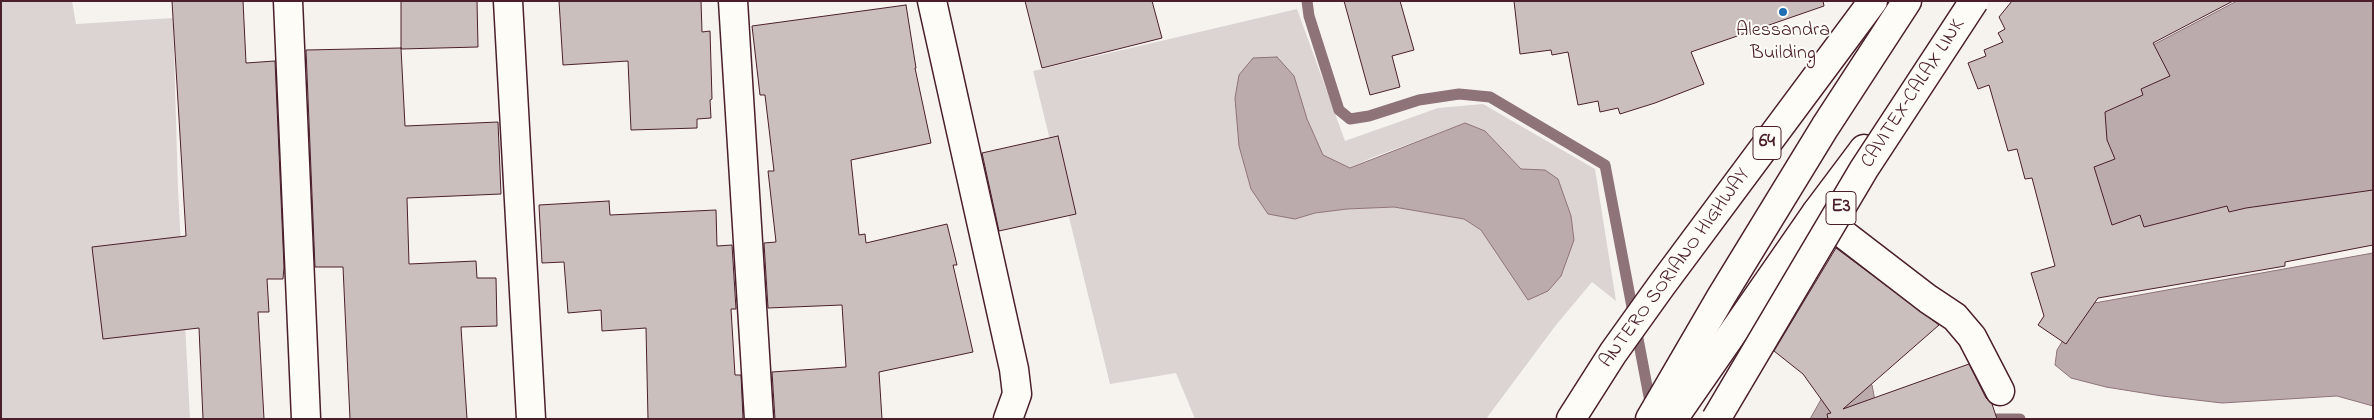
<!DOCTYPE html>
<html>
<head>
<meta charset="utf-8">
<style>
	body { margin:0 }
	#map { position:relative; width:2374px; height:420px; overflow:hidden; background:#f6f3ef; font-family:"Indie Flower",sans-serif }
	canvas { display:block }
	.frame { position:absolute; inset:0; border:2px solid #4a1f2b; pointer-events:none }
</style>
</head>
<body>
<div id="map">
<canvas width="2374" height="420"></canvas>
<div class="frame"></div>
</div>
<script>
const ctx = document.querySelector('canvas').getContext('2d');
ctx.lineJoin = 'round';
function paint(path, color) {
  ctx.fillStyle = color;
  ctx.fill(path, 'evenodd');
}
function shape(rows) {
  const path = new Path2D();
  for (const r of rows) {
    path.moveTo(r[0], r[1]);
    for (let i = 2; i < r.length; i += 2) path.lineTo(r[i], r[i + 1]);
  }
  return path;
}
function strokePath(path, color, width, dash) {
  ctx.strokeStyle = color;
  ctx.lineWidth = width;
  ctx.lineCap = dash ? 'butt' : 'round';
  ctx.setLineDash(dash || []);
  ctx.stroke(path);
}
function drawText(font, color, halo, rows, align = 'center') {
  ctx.font = font + ' "Indie Flower",sans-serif';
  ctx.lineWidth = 4;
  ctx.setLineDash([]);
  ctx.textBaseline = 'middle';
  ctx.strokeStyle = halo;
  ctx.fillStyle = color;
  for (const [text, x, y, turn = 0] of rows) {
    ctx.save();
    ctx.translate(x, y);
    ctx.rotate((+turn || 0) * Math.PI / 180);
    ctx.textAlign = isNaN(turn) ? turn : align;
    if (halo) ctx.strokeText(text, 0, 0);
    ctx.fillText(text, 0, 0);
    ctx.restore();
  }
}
paint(shape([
	[1,1,72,1,76,24,173,18,178,189,190,419,1,419],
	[1297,9,1345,141,1438,108,1483,104,1595,169,1616,301,1592,282,1556,325,1486,419,1195,419,1176,373,1110,384,1033,71],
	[1307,119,1323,155,1350,168,1371,158,1465,123,1485,131,1521,169,1545,170,1567,260,1561,276,1529,300,1481,230,1464,219,1394,207,1347,209,1315,213,1296,219,1268,214,1251,189,1239,146]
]), '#dcd4d2');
const water = shape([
	[2237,1,2373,1,2373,214,2123,261,2067,90,2237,1],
	[1277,57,1294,76,1307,119,1323,155,1350,168,1465,123,1485,131,1521,169,1545,170,1558,179,1571,216,1574,240,1561,276,1548,291,1528,300,1481,230,1464,219,1394,207,1347,209,1315,213,1295,219,1268,214,1251,189,1239,146,1235,98,1239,75,1253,58,1277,57],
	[2373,253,2373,406,2337,396,2222,403,2162,396,2106,387,2071,378,2055,365,2057,350,2071,327,2089,304,2373,253],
	[1837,371,1857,371,1872,385,1876,406,1868,419,1810,419,1837,371]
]);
paint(water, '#bbabac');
strokePath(water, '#8e7378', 1);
strokePath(shape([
	[1307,1,1309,16,1339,110,1350,119,1369,116,1419,100,1459,94,1490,97,1605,165,1651,407],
	[1997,419,2020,419]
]), '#8e7378', 11);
const building = shape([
	[172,1,243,1,246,63,275,61,284,267,283,279,267,279,269,312,258,312,264,419,203,419,199,328,103,339,92,247,186,236,172,1],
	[401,1,477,1,478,47,401,49,401,1],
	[559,1,701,1,702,32,710,31,712,99,710,100,711,118,697,119,697,128,631,130,628,61,563,65,559,1],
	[1025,1,1152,1,1162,38,1042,68,1025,1],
	[1344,1,1400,1,1414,50,1392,56,1400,87,1370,95,1344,1],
	[1514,1,1823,1,1824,6,1691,52,1704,84,1655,103,1620,114,1618,108,1600,112,1598,101,1578,105,1568,52,1552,55,1551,50,1520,54,1514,1],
	[2012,1,2233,1,2153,43,2170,76,2141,89,2143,95,2105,112,2107,140,2115,159,2094,167,2112,225,2140,215,2144,227,2227,206,2229,212,2246,208,2373,190,2373,245,2285,262,2285,266,2098,298,2066,344,2038,325,2044,316,2031,273,2055,266,2032,178,2025,179,2017,149,2008,151,1989,85,1978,89,1968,63,1986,56,1984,50,2003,42,1998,33,2005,29,1999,17,2012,1],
	[906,5,916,68,915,68,931,143,851,160,859,235,865,234,866,243,947,224,957,265,953,265,973,352,879,372,882,419,775,419,772,372,846,367,842,305,768,308,764,243,776,242,768,171,774,171,765,95,760,95,752,26,906,5],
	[401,48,405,126,498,122,501,194,407,198,409,264,476,261,477,278,496,278,497,326,461,327,467,419,350,419,343,267,315,267,306,50,401,48],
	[1058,136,1076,214,999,231,982,153,1058,136],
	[609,201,610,215,716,210,717,246,732,245,736,309,731,309,735,375,741,375,743,419,648,419,646,328,602,331,601,310,568,313,564,262,542,263,539,205,609,201],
	[1836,248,1939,325,1843,409,1969,364,1986,398,1992,404,1997,419,1828,419,1827,414,1831,413,1803,374,1774,351,1836,248]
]);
paint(building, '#cbbfbe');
strokePath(building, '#4a1f2b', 1);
const minor = shape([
	[288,1,306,419],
	[508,1,531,419],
	[733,1,759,419],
	[932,1,1014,369,1017,394,1008,419],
	[1816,213,1928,299,1955,317,1972,337,2000,391]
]);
const major = shape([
	[1571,419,1613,353,1661,286,1873,1],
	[1673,419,1816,213,1864,149]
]);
const highway = shape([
	[1650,419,1721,297,1825,127,1907,1]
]);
strokePath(minor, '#4a1f2b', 31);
strokePath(major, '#4a1f2b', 31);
strokePath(highway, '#4a1f2b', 31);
strokePath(minor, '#fdfcf7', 28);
strokePath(major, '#fdfcf7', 28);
strokePath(highway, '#fdfcf7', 28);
const highwayBridge = shape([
	[1716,419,1864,169,1974,1]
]);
strokePath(highwayBridge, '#4a1f2b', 31, []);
strokePath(highwayBridge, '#fdfcf7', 28);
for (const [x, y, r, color] of [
	[1783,12,5,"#1f6fb2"]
]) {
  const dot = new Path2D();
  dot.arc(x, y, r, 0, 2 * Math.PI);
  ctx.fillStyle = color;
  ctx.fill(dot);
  strokePath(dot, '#fdfcf7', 2);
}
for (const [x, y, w] of [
	[1767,143,28],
	[1841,208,30]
]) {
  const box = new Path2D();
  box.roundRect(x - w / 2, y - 16.5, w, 33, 4);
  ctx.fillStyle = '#fdfcf7';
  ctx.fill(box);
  strokePath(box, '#4a1f2b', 1);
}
drawText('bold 19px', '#4a1f2b', null, [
	["64",1767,143],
	["E3",1841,208]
]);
drawText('20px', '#4a1f2b', '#fdfcf7', [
	["Alessandra",1783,32],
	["Building",1783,55]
]);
drawText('20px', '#4a1f2b', '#fdfcf7', [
	["CAVITEX–CALAX LINK",1914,94,-57],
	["ANTERO SORIANO HIGHWAY",1676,269,-54]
]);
</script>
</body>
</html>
